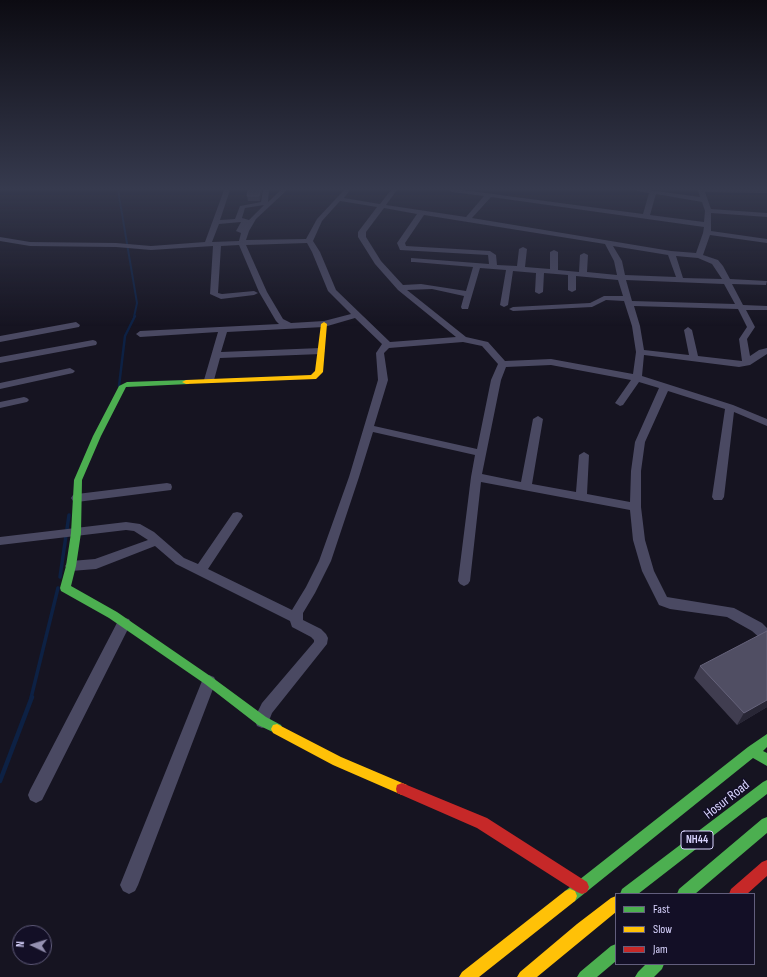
<!DOCTYPE html>
<html>
<head>
<meta charset="utf-8">
<style>
	body { margin:0 }
	#map { position:relative; width:767px; height:977px; overflow:hidden; background:#161421; font-family:"Sofia Sans Condensed",sans-serif }
	canvas { display:block }
	.legend { position:absolute; left:615px; top:893px; width:140px; height:72px; box-sizing:border-box; background:#130f26; border:1px solid #625e7d; margin:0; padding:5px 7px; list-style:none; font-size:12px; color:#d9d4ff }
	.legend li { display:flex; align-items:center; gap:8px; height:20px }
	.legend b { width:20px; border:1px solid #625e7d }
	.north { position:absolute; left:12px; top:925px; width:40px; height:40px; box-sizing:border-box; background:#130f26; border:1px solid #625e7d; border-radius:50%; rotate:274deg; font-size:11px; font-weight:700; line-height:16px; text-align:center; color:#d9d4ff }
	.north::after { content:''; display:block; margin:auto; width:14px; height:18px; background:#9591b1; clip-path:polygon(50% 0,100% 100%,50% 72%,0 100%) }
</style>
</head>
<body>
<div id="map">
<canvas width="767" height="977"></canvas>
<ul class="legend">
<li><b style="height:5px;background:#4caf50"></b>Fast</li>
<li><b style="height:5px;background:#ffc107"></b>Slow</li>
<li><b style="height:5px;background:#c62828"></b>Jam</li>
</ul>
<div class="north">N</div>
</div>
<script>
const ctx = document.querySelector('canvas').getContext('2d');
ctx.lineJoin = 'round';
function shape(rows) {
  const path = new Path2D();
  for (const r of rows) {
    path.moveTo(r[0], r[1]);
    for (let i = 2; i < r.length; i += 2) path.lineTo(r[i], r[i + 1]);
  }
  return path;
}
function strokePath(path, color, width, dash) {
  ctx.strokeStyle = color;
  ctx.lineWidth = width;
  ctx.lineCap = dash ? 'butt' : 'round';
  ctx.setLineDash(dash || []);
  ctx.stroke(path);
}
function paint(path, color) {
  ctx.fillStyle = color;
  ctx.fill(path, 'evenodd');
}
function drawText(font, color, halo, rows, align = 'center') {
  ctx.font = font + ' "Sofia Sans Condensed",sans-serif';
  ctx.lineWidth = 3;
  ctx.setLineDash([]);
  ctx.textBaseline = 'middle';
  ctx.strokeStyle = halo;
  ctx.fillStyle = color;
  for (const [text, x, y, turn = 0] of rows) {
    ctx.save();
    ctx.translate(x, y);
    ctx.rotate((+turn || 0) * Math.PI / 180);
    ctx.textAlign = isNaN(turn) ? turn : align;
    if (halo) ctx.strokeText(text, 0, 0);
    ctx.fillText(text, 0, 0);
    ctx.restore();
  }
}
strokePath(shape([
	[118,190,137,303,134,317]
]), '#0d2144', 2);
strokePath(shape([
	[119,386,125,336,135,316]
]), '#0d2144', 2.5);
strokePath(shape([
	[60,577,69,515],
	[31,698,58,588]
]), '#0d2144', 3.5);
strokePath(shape([
	[0,781,32,697]
]), '#0d2144', 4.5);
paint(shape([
	[224,190,230,190,220,220,235,219,240,206,261,202,263,190,269,190,268,202,281,190,287,190,256,219,249,231,246,240,306,239,317,219,344,190,350,190,344,198,380,204,391,190,397,190,386,205,466,217,484,196,452,192,449,190,463,190,643,214,649,193,637,191,636,190,649,190,700,197,698,190,767,190,767,193,705,192,711,209,767,213,767,217,711,213,711,231,767,239,767,243,710,235,703,255,718,260,723,266,730,279,767,281,766,285,732,284,743,305,767,306,767,310,746,310,755,327,747,339,750,356,759,350,767,348,767,354,750,365,739,367,644,355,642,376,733,405,767,419,767,426,734,412,724,497,722,500,714,500,712,497,725,409,668,391,645,442,641,471,641,507,645,540,654,571,667,597,734,608,762,623,767,628,767,641,762,640,752,631,727,617,670,609,659,605,642,571,633,540,630,510,481,482,470,581,468,584,464,586,460,584,458,581,471,477,475,455,373,432,359,477,331,561,315,593,303,613,303,620,321,629,326,634,328,638,327,644,272,713,267,726,262,728,257,726,255,721,256,715,262,703,314,642,314,640,311,637,292,627,290,621,176,564,155,546,96,569,71,571,67,569,65,566,67,563,71,561,95,559,148,540,134,531,126,530,0,545,0,537,126,522,140,524,154,532,184,558,198,564,233,513,237,512,241,513,243,516,208,569,292,610,306,587,319,561,349,477,378,380,376,353,382,344,355,318,324,327,227,332,221,352,321,348,325,351,321,354,220,358,214,380,212,382,206,382,204,380,218,332,140,337,136,334,140,331,279,324,276,321,259,292,239,245,221,246,218,293,222,294,254,291,258,293,254,295,221,299,210,294,213,246,151,250,116,247,30,246,0,241,0,237,30,242,116,243,151,246,205,242,224,190],
	[656,194,702,202,705,211,704,222,650,215,656,194],
	[491,197,704,227,703,233,696,253,671,251,472,218,491,197],
	[340,201,377,207,358,232,358,237,375,264,398,290,456,337,390,342,336,290,320,252,313,241,322,221,340,201],
	[264,205,249,220,242,218,245,208,264,205],
	[384,208,417,214,397,243,400,250,488,255,489,264,411,258,411,262,414,262,473,267,466,291,421,284,403,285,381,261,366,237,366,232,384,208],
	[424,215,605,244,614,261,617,275,587,272,588,255,584,253,580,255,579,272,558,270,558,252,554,250,550,252,550,269,525,267,527,249,523,247,519,249,517,266,497,265,496,255,490,251,406,246,405,243,424,215],
	[241,222,236,231,241,233,239,241,212,242,219,224,241,222],
	[307,243,312,252,328,291,351,314,324,321,291,323,283,319,267,292,246,245,307,243],
	[613,246,668,255,676,277,625,275,622,261,613,246],
	[676,256,698,258,712,264,722,279,683,278,676,256],
	[480,268,506,270,500,305,504,307,508,305,513,271,536,273,535,292,539,294,543,292,544,273,568,275,568,290,572,292,576,290,576,276,618,280,623,296,604,296,590,303,513,307,509,309,513,311,592,307,606,300,624,301,632,326,636,352,633,374,551,359,505,361,488,342,466,337,407,290,432,289,464,296,461,307,462,309,468,309,480,268],
	[626,280,724,284,735,304,632,301,626,280],
	[634,306,738,309,747,327,739,339,742,361,698,356,692,330,688,327,684,330,689,355,644,350,640,326,634,306],
	[463,342,482,346,498,364,491,380,477,449,374,426,388,380,384,353,389,348,463,342],
	[551,365,631,380,615,403,620,406,623,405,639,382,659,388,635,442,631,471,630,502,587,494,589,455,584,452,579,455,576,492,532,484,543,419,538,416,533,419,521,482,482,474,501,380,506,367,551,365],
	[76,322,80,325,79,327,0,342,0,336,76,322],
	[93,340,96,341,97,343,96,345,0,363,0,357,93,340],
	[70,368,75,371,73,373,0,389,0,383,70,368],
	[24,397,27,398,29,400,27,402,0,408,0,402,24,397],
	[167,483,171,484,172,487,171,490,77,502,73,501,71,498,73,495,77,494,167,483],
	[124,618,129,619,131,623,42,800,36,803,30,800,28,795,30,790,119,619,124,618],
	[209,675,214,677,216,681,138,885,135,891,129,894,123,891,120,885,202,681,204,677,209,675]
]), '#4a4962');
paint(shape([
	[186,380,189,380,189,384,126,387,101,436,82,480,81,533,76,566,71,586,117,612,213,678,266,717,281,725,283,729,281,733,277,734,258,725,205,684,109,618,61,591,60,588,66,566,71,533,74,480,93,436,119,386,127,382,186,380],
	[767,734,767,747,763,751,767,753,767,766,753,758,575,901,570,903,565,901,563,896,565,891,748,747,767,734],
	[767,780,767,794,638,894,620,894,622,889,763,782,767,780],
	[767,817,767,833,695,894,677,894,679,889,762,819,767,817],
	[616,944,616,961,597,977,577,977,580,972,611,946,616,944],
	[646,964,664,964,662,969,654,977,635,977,638,972,646,964]
]), '#4caf50');
paint(shape([
	[324,322,327,324,323,372,316,379,186,384,182,382,186,380,311,375,315,371,321,324,324,322],
	[277,724,341,757,407,785,408,789,407,793,402,795,333,765,273,733,271,729,273,725,277,724],
	[570,889,575,891,577,896,575,901,479,977,459,977,462,972,565,891,570,889],
	[616,896,616,912,537,977,517,977,520,972,577,924,611,898,616,896]
]), '#ffc107');
paint(shape([
	[402,783,487,818,587,882,589,887,587,892,582,894,577,892,477,828,397,793,396,789,397,785,402,783],
	[767,860,767,876,747,894,729,894,731,889,762,862,767,860]
]), '#c62828');
paint(shape([
	[262,190,260,201,248,201,247,196],
	[700,666,767,707,737,725,694,678]
]), '#403d50');
paint(shape([
	[260,190,262,190,260,201,259,196],
	[767,700,767,707,737,725,744,713]
]), '#282635');
const building = shape([
	[248,190,260,190,259,196,247,196,248,190],
	[767,631,767,700,744,713,700,666,767,631]
]);
paint(building, '#504e63');
strokePath(building, '#66637b', 1);
const sky = ctx.createLinearGradient(0, 0, 0, 326);
sky.addColorStop(0, '#0c0b12');
sky.addColorStop(0.58, '#363a4e');
sky.addColorStop(1, '#363a4e00');
ctx.fillStyle = sky;
ctx.fillRect(0, 0, 767, 326);
for (const [x, y, w] of [
	[697,840,32]
]) {
  const box = new Path2D();
  box.roundRect(x - w / 2, y - 9, w, 18, 3);
  ctx.fillStyle = '#130f26';
  ctx.fill(box);
  strokePath(box, '#d9d4ff', 1);
}
drawText('bold 11px', '#d9d4ff', null, [
	["NH44",697,840]
]);
drawText('14px', '#d9d4ff', '#130f26', [
	["Hosur Road",727,800,-38]
]);
</script>
</body>
</html>
